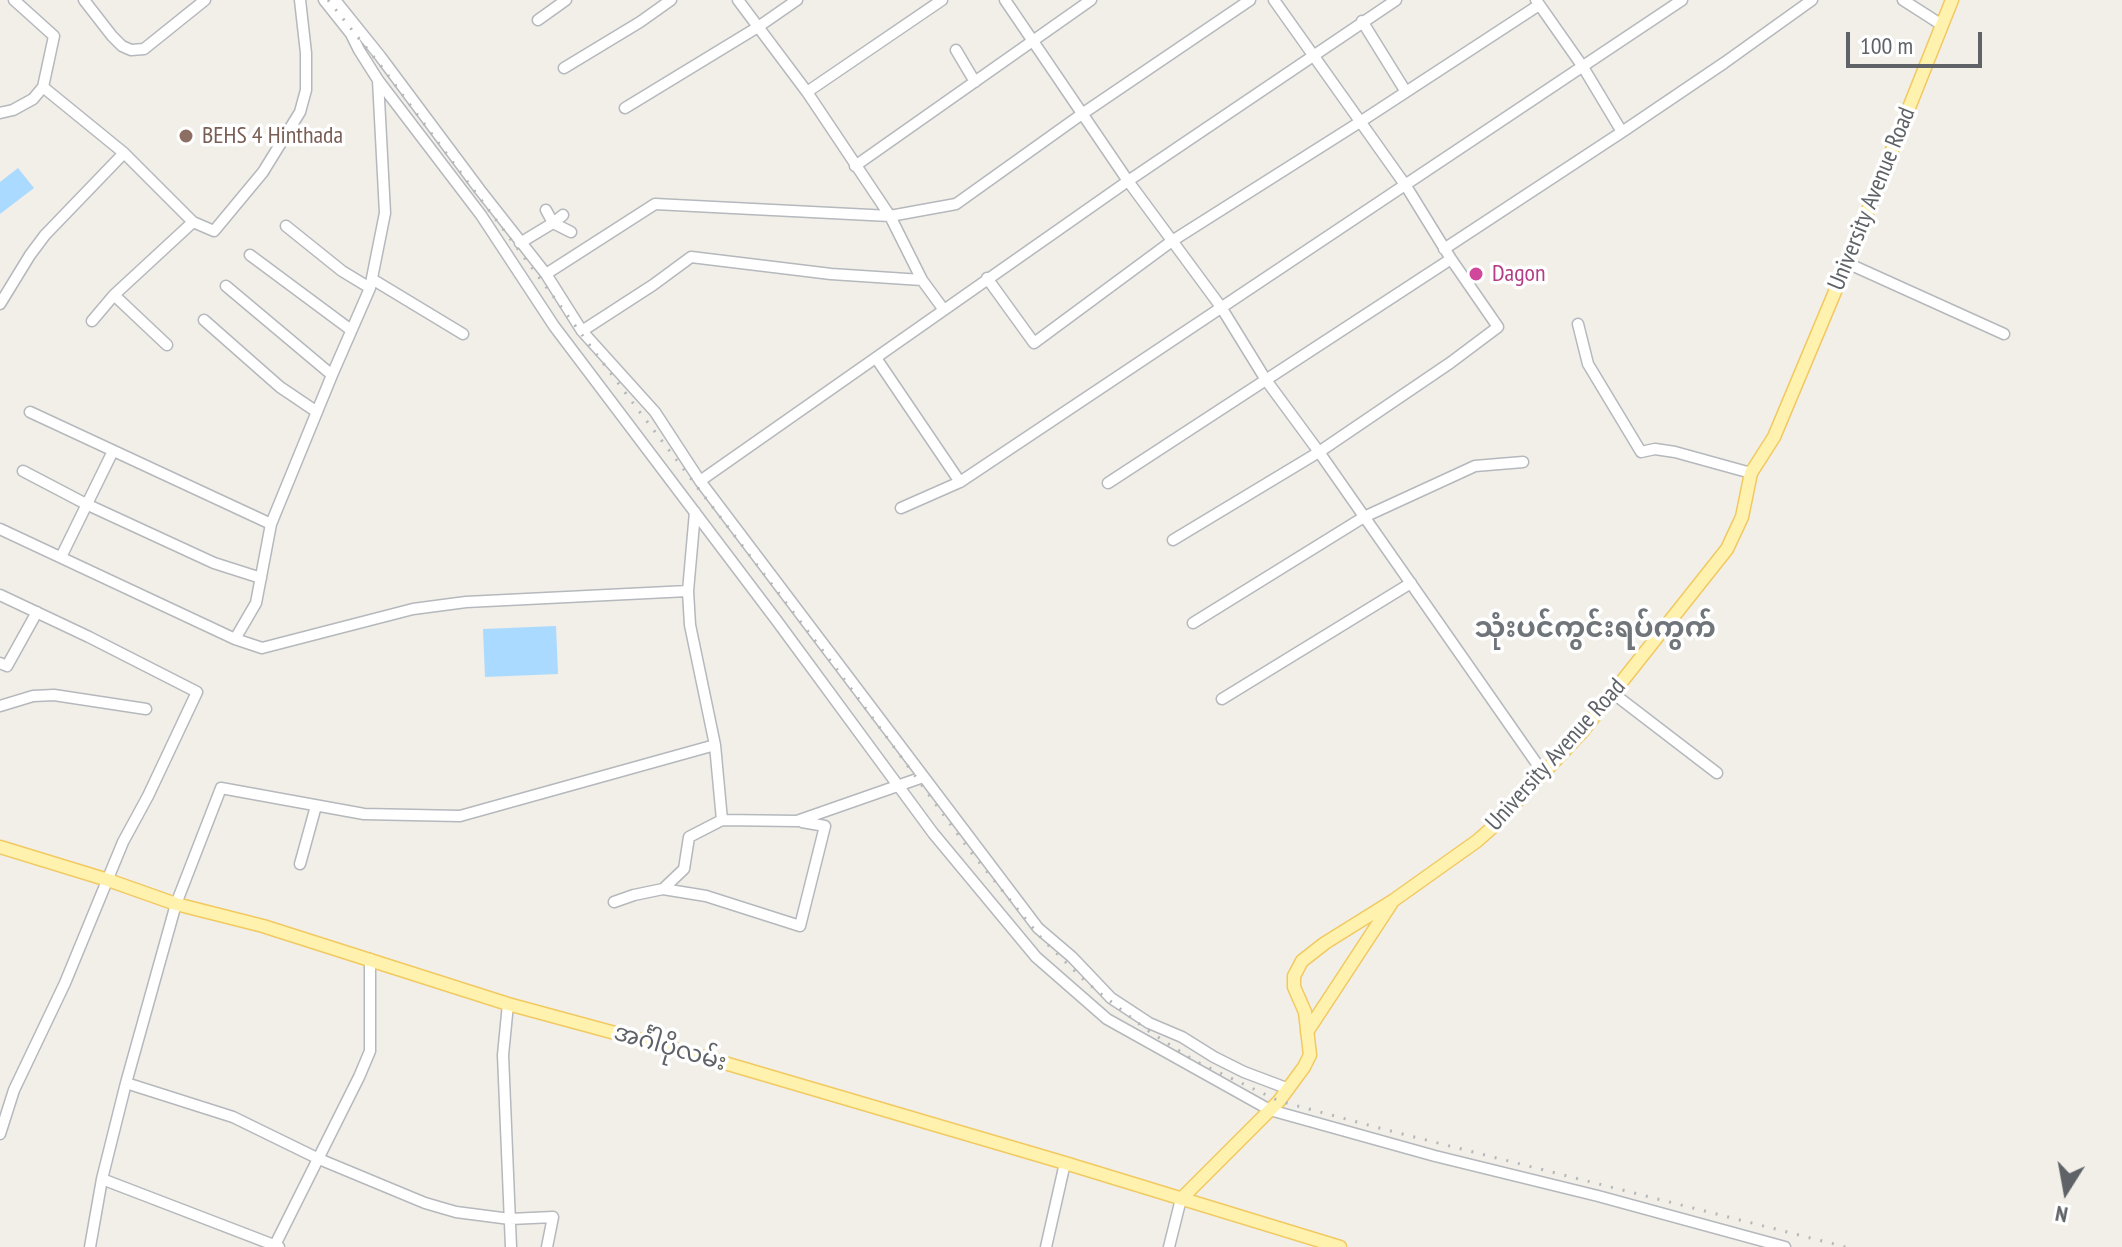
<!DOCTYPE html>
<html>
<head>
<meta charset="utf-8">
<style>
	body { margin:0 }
	#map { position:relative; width:2122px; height:1247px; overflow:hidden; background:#f1efe8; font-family:"PT Sans Narrow",sans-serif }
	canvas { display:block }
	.north { position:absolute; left:2026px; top:1151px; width:80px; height:80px; -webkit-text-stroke:6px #fff; paint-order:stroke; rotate:191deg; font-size:22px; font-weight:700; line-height:32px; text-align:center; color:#5f6368 }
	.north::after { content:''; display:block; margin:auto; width:28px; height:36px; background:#5f6368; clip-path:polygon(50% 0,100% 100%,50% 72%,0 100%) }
	.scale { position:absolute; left:1846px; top:32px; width:136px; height:36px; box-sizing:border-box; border:4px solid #5f6368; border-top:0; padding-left:10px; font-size:24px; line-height:28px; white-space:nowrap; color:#5f6368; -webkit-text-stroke:6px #fff; paint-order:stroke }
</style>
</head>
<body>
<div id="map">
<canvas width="2122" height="1247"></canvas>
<div class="north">N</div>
<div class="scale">100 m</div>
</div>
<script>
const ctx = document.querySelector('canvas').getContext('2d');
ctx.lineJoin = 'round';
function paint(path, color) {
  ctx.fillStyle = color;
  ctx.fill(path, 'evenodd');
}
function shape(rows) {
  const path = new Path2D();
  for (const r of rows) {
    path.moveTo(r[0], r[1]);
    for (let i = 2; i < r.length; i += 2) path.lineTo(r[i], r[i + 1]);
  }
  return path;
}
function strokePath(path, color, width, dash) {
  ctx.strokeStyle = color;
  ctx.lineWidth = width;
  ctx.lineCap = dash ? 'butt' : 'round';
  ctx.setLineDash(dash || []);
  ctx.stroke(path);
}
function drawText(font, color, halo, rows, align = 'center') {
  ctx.font = font + ' "PT Sans Narrow","Noto Sans Myanmar",sans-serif';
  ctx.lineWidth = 7;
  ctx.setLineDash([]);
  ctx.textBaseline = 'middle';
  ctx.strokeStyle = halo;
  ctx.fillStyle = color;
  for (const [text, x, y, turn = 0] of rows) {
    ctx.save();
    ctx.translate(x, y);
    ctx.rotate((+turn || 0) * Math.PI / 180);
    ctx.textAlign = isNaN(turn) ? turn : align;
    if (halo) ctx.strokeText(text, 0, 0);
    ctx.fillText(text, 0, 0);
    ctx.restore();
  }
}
paint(shape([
	[18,168,34,188,0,214,0,182],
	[556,626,558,674,485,677,483,629]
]), '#aadaff');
const minor = shape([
	[84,0,112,36,122,46,131,50,144,49,205,0],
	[335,0,380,56,480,190,546,274,582,331,655,412,700,481,1038,928,1072,957,1111,998,1149,1023,1182,1037,1214,1057,1244,1072,1289,1089],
	[738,0,807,92,890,216,922,280,944,310],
	[1005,0,1128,181,1221,307,1266,380,1319,452,1544,774],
	[1536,0,1583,67,1622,132],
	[1903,0,1942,25],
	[538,20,566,0],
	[1362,21,1406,92],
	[956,50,975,82],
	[564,68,640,22,671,0],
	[378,80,481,215,554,326,777,621,933,833,1036,957,1107,1019,1270,1110,1435,1156,1598,1196,1785,1247],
	[43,87,124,153,193,222,214,231,263,172,300,112,306,90,306,53,300,0],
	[807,92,942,0],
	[625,108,758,27,797,0],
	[0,113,13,110,33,99,43,87,54,36,14,0],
	[855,166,1091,0],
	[546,210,553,223,571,232],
	[286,226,342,271,370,288],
	[520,243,553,223,563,215],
	[1444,249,1622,132,1724,63,1812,0],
	[250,255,351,330],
	[1847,263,2004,334],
	[546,274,655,204,890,216,956,204,1082,114,1250,0],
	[987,278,1034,343,1172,241,1360,122,1539,5],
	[372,279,463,334],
	[226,286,332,375],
	[114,295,167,345],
	[0,304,30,255,45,235,124,153],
	[204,320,280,387,317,412],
	[92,321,114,295,193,222],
	[1578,324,1588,364,1641,452,1655,449,1675,452,1751,473],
	[582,331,653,285,691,257,831,274,922,280],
	[876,358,960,482],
	[30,412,271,524],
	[23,471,86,504,214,563,261,578],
	[700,481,1128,181,1396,0],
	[1108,483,1451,259],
	[901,508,960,482,1682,0],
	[695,512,688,591,690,625,715,745,722,820],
	[0,529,235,639,262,648,413,609,466,602,688,591],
	[1173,540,1319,452,1450,363,1498,327,1451,259,1406,186,1274,0],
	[61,557,113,451],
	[0,595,89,637,197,692,148,796,123,842,65,983,14,1090,0,1134],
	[1193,623,1364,517,1475,466,1523,462],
	[235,639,256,603,271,524,332,375,370,288,385,213,378,80,359,50,351,34,324,0],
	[0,663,7,666,37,612],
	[1614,694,1717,773],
	[1222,699,1411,583],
	[0,706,33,696,54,695,146,709],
	[300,864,316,806],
	[663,889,706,896,800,926,825,826,802,822],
	[614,902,634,895,663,889,684,869,689,837,722,820,797,821,923,777],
	[508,1004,503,1055,511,1247],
	[126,1083,233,1117,319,1159,425,1203,456,1212,510,1219,553,1217,547,1247],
	[102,1179,279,1247],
	[90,1247,102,1179,126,1083,176,904,221,788,364,814,460,816,715,745],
	[274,1247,359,1077,370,1051,370,959],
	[1046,1247,1065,1163],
	[1169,1247,1181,1199]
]);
const major = shape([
	[0,847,108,880,176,904,263,926,508,1004,711,1059,1065,1163,1340,1247],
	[1307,1032,1391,904],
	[1181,1199,1279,1101,1304,1067,1310,1055,1305,1012,1294,987,1294,976,1302,961,1325,943,1394,900,1477,841,1494,826,1581,733,1727,549,1742,517,1751,473,1774,437,1847,263,1952,0]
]);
strokePath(minor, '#b5b8bc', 13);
strokePath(major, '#f2c960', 15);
strokePath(minor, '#fff', 10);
strokePath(major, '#fff2af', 12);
strokePath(shape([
	[328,0,381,66,639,411,836,668,970,851,1042,939,1086,982,1147,1030,1195,1061,1279,1101,1383,1129,1846,1247]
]), '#b6b7b8', 3, [2, 10]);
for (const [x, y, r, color] of [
	[186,136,8,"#8d6e63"],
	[1476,274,8,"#d1479c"]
]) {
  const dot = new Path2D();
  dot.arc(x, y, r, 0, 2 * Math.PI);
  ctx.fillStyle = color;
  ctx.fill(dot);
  strokePath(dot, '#fff', 3);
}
drawText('24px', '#785e54', '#fff', [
	["BEHS 4 Hinthada",202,136]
], 'left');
drawText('24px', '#5f6368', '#fff', [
	["University Avenue Road",1872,199,-68],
	["University Avenue Road",1556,755,-48],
	["အင်္ဂါပိုလမ်း",670,1048,16]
]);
drawText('24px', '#b23c85', '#fff', [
	["Dagon",1492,274]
], 'left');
drawText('bold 28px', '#70757a', '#fff', [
	["သုံးပင်ကွင်းရပ်ကွက်",1595,629]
]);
</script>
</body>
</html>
